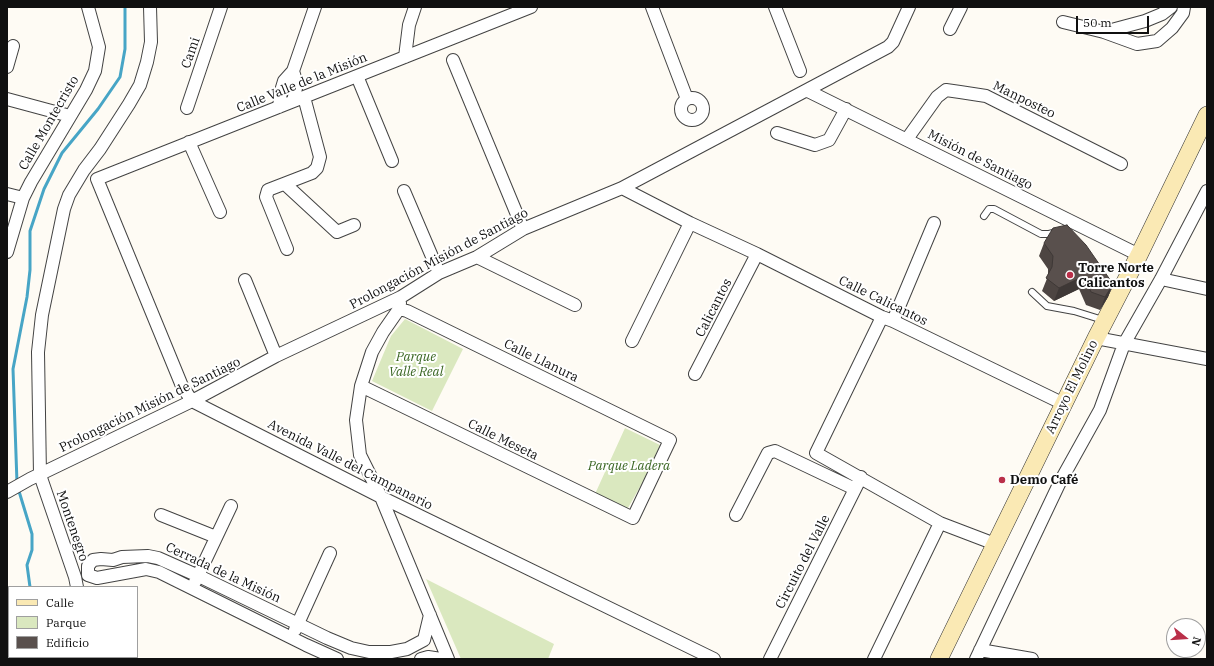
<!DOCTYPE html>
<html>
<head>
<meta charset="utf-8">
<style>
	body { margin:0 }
	#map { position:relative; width:1214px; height:666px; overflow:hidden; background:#fefbf4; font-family:"IBM Plex Serif",serif }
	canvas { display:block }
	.frame { position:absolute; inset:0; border:8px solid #101010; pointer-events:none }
	.legend { position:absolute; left:8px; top:586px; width:130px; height:72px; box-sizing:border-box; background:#fff; border:1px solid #9f9f9f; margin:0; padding:5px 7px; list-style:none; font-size:12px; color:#101010 }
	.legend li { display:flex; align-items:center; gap:8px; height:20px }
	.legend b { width:20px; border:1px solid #9f9f9f }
	.north { position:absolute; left:1166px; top:618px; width:40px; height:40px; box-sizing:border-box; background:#fff; border:1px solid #9f9f9f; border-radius:50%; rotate:107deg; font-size:11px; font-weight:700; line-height:16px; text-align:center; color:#101010 }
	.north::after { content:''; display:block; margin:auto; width:14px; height:18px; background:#ba2f49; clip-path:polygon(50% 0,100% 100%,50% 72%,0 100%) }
	.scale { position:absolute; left:1076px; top:16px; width:73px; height:18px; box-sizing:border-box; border:2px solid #101010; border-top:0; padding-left:5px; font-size:12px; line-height:14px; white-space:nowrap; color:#101010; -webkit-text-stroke:3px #fff; paint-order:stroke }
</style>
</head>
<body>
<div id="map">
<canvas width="1214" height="666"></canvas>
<div class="frame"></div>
<ul class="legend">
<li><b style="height:5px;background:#fae9b4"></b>Calle</li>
<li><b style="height:11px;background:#dae8bf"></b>Parque</li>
<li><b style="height:11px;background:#59504d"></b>Edificio</li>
</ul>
<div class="north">N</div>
<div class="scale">50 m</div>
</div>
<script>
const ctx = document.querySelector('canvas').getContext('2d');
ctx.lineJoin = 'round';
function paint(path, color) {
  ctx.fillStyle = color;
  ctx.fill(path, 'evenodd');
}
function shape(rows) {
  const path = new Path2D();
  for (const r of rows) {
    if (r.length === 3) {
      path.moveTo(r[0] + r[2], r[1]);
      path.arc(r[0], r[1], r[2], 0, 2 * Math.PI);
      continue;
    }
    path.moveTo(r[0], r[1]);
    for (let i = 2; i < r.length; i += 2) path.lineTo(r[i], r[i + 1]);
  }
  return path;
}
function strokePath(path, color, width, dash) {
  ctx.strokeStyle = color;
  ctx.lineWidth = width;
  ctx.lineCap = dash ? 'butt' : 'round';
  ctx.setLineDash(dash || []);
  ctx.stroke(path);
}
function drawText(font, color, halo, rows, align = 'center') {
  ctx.font = font + ' "IBM Plex Serif",serif';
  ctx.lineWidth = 4;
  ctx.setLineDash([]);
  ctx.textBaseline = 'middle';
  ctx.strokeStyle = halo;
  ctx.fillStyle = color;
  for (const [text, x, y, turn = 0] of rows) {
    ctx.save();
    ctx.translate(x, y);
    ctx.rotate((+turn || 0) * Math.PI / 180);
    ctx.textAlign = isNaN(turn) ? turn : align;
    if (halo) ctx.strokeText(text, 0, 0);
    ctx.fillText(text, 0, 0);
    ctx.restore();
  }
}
paint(shape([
	[405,319,463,349,432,411,372,381,391,336],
	[625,428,660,445,646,476,628,508,595,494],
	[426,579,554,644,548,659,461,659]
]), '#dae8bf');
strokePath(shape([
	[17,483,13,369,27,297,30,270,30,231,44,189,62,153,98,109,120,77,125,49,125,7],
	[18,488,32,534,32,550,27,565,30,587],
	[56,657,57,659]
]), '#47a5c6', 3);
const lane = shape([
	[984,216,989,209,994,209,1041,234,1049,234,1057,232],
	[1032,292,1047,306,1074,311,1103,320]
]);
const street = shape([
	[652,7,687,99],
	[775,7,800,71],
	[1063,22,1104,32,1145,21,1162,14,1171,7],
	[950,29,961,7],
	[1104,32,1137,44,1157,41,1172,28,1183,13,1184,7],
	[405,57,409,25,415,7],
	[453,60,523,229],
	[7,67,13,46],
	[357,76,392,161],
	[808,91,1139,255],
	[692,109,11],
	[7,99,70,116],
	[293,101,297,84,293,71],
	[279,107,281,91,284,81,293,71,315,7],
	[187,108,221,7],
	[777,133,815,145,829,140,846,109],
	[907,139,937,97,946,90,960,92,986,96,1121,164],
	[189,142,220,212],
	[97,179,182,386,192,401,381,497,714,659],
	[97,179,531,7],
	[285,184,337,232,354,225],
	[622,188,690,223,757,254,882,317,893,321,1064,404],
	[404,191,439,273],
	[7,194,23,198],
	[287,249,266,197,268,190,312,173,317,168,320,157,304,97],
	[7,252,23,198,31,182,86,90,95,71,99,47,88,7],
	[477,257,575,305],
	[1161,279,1207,289],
	[245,280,276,356],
	[400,303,399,309,383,332,372,352,361,386,356,420,360,455,381,497,448,659],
	[882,317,816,453,940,523,995,544],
	[893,321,934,223],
	[1096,338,1207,359],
	[632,341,690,223],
	[695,374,757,254],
	[361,386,633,518,670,440,407,311,399,309],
	[7,492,30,479,192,401,276,356,401,297,439,273,477,257,523,229,622,188,888,47,893,42,909,7],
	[161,515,216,537],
	[736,515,768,453,775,451,855,489],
	[195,582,231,506],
	[77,587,75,577,40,475,38,352,42,315,64,209,69,195,84,170,100,149,129,104,140,85,147,62,151,42,150,7],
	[295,630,330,553],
	[980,650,1032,659],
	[7,655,7,659],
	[90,657,90,659],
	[127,657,131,659],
	[337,659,306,645,159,572,146,569,97,578,88,575,88,566,93,560,101,559,113,560,122,557,148,556,158,558,203,578,327,638,351,648,369,652,391,652,407,649,424,640,430,615],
	[421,659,428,657,441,659],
	[770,659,861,477],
	[874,659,940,523],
	[976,659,1060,482,1100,410,1124,344,1161,279,1207,191]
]);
const secondary = shape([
	[939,659,1096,338,1139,255,1207,115]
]);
strokePath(lane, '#434343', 8);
strokePath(street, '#434343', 14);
strokePath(secondary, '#323232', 18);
strokePath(lane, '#fff', 6);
strokePath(street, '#fff', 12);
strokePath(secondary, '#fae9b4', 17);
paint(shape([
	[1044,243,1113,284,1108,297,1100,310,1086,305,1079,289,1054,301,1042,291,1048,276,1048,269,1039,256]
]), '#4d4542');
paint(shape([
	[1084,276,1079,289,1054,301,1059,288],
	[1113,284,1108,297,1100,310,1105,297]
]), '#3e3836');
const building = shape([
	[1067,225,1086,245,1113,284,1105,297,1091,292,1084,276,1059,288,1046,278,1052,267,1053,256,1044,243,1053,228,1067,225]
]);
paint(building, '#59504d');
strokePath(building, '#3e3836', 1);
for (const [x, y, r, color] of [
	[1070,275,4,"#ba2f49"],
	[1002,480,4,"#ba2f49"]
]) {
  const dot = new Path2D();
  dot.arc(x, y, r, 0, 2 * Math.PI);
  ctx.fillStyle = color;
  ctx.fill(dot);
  strokePath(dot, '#fff', 1.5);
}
drawText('13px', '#101010', '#fff', [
	["Cami",191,53,-71],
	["Calle Valle de la Misión",302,83,-22],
	["Manposteo",1024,100,26],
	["Calle Montecristo",49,123,-60],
	["Misión de Santiago",980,160,27],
	["Prolongación Misión de Santiago",439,259,-28],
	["Calle Calicantos",883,301,26],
	["Calicantos",714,308,-63],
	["Calle Llanura",541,361,26],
	["Arroyo El Molino",1072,387,-64],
	["Prolongación Misión de Santiago",150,405,-26],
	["Calle Meseta",503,440,26],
	["Avenida Valle del Campanario",350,465,27],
	["Montenegro",72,526,71],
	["Circuito del Valle",803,562,-63],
	["Cerrada de la Misión",223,573,25]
]);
drawText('bold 13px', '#101010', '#fff', [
	["Torre Norte",1078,268],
	["Calicantos",1078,283],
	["Demo Café",1010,480]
], 'left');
drawText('italic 13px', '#3a6623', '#fff', [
	["Parque",416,357],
	["Valle Real",416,372],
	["Parque Ladera",629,466]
]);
</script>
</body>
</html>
